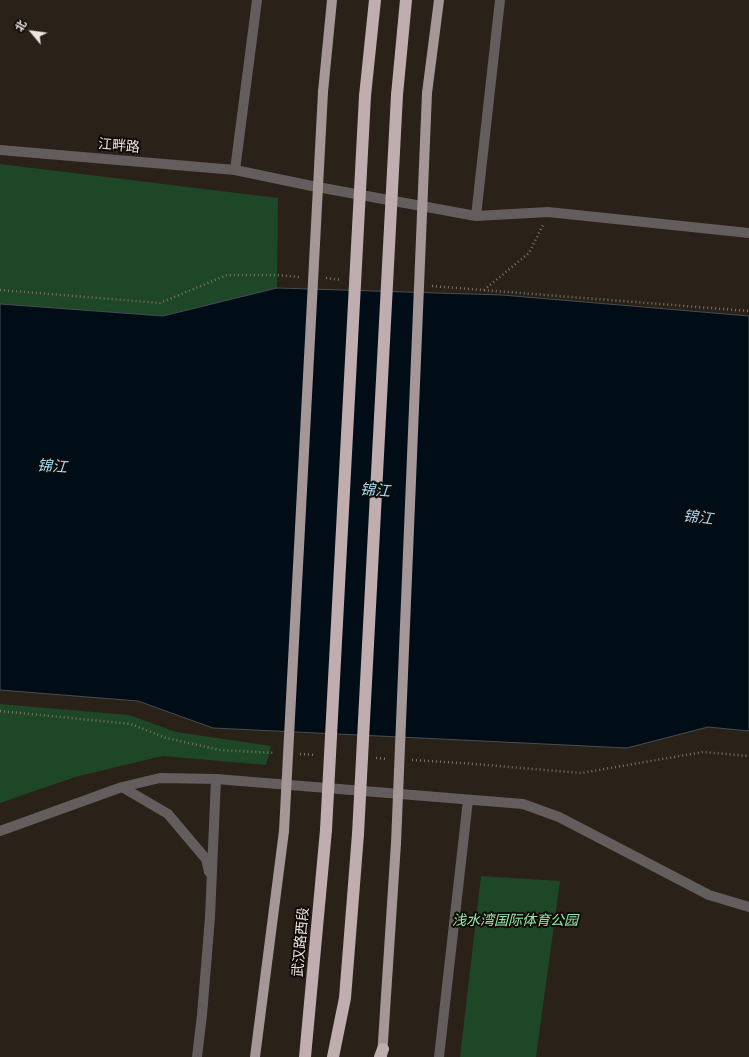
<!DOCTYPE html>
<html>
<head>
<meta charset="utf-8">
<style>
	body { margin:0 }
	#map { position:relative; width:749px; height:1057px; overflow:hidden; background:#2a2118; font-family:"Roboto Serif","Noto Sans SC",serif }
	canvas { display:block }
	.north { position:absolute; left:12px; top:12px; width:40px; height:40px; -webkit-text-stroke:3px #100b08; paint-order:stroke; rotate:299deg; font-size:11px; font-weight:700; line-height:16px; text-align:center; color:#ece5e0 }
	.north::after { content:''; display:block; margin:auto; width:14px; height:18px; background:#ece5e0; clip-path:polygon(50% 0,100% 100%,50% 72%,0 100%) }
</style>
</head>
<body>
<div id="map">
<canvas width="749" height="1057"></canvas>
<div class="north">北</div>
</div>
<script>
const ctx = document.querySelector('canvas').getContext('2d');
ctx.lineJoin = 'round';
function paint(path, color) {
  ctx.fillStyle = color;
  ctx.fill(path, 'evenodd');
}
function shape(rows) {
  const path = new Path2D();
  for (const r of rows) {
    path.moveTo(r[0], r[1]);
    for (let i = 2; i < r.length; i += 2) path.lineTo(r[i], r[i + 1]);
  }
  return path;
}
function strokePath(path, color, width, dash) {
  ctx.strokeStyle = color;
  ctx.lineWidth = width;
  ctx.lineCap = dash ? 'butt' : 'round';
  ctx.setLineDash(dash || []);
  ctx.stroke(path);
}
function drawText(font, color, halo, rows, align = 'center') {
  ctx.font = font + ' "Roboto Serif","Noto Sans SC",serif';
  ctx.lineWidth = 4;
  ctx.setLineDash([]);
  ctx.textBaseline = 'middle';
  ctx.strokeStyle = halo;
  ctx.fillStyle = color;
  for (const [text, x, y, turn = 0] of rows) {
    ctx.save();
    ctx.translate(x, y);
    ctx.rotate((+turn || 0) * Math.PI / 180);
    ctx.textAlign = isNaN(turn) ? turn : align;
    if (halo) ctx.strokeText(text, 0, 0);
    ctx.fillText(text, 0, 0);
    ctx.restore();
  }
}
paint(shape([
	[0,164,278,198,277,288,163,316,0,304],
	[0,704,129,715,176,732,271,746,266,765,162,756,75,777,0,803],
	[481,876,560,881,536,1057,460,1057]
]), '#1e4727');
const water = shape([
	[277,288,502,295,749,316,749,731,708,727,627,748,213,728,138,701,0,690,0,304,163,316,277,288]
]);
paint(water, '#000d17');
strokePath(water, '#474e53', 1);
strokePath(shape([
	[326,278,341,280],
	[432,286,749,311],
	[0,290,160,303,227,275,277,275,299,277],
	[484,290,529,253,543,225],
	[0,711,131,724,166,738,220,750,275,753],
	[300,754,315,755],
	[376,758,387,759],
	[412,760,462,763,581,773,703,752,749,756]
]), '#7c746c', 2.5, [1, 3]);
strokePath(shape([
	[0,150,235,170,312,186,476,216,548,212,749,233],
	[235,170,257,0],
	[476,216,500,0],
	[122,787,168,814,206,859,209,872],
	[0,831,122,787,160,778,216,779,523,804,559,817,709,895,749,907],
	[197,1057,202,1015,210,917,216,779],
	[439,1057,468,800]
]), '#645d5e', 10);
strokePath(shape([
	[323,92,332,0],
	[427,93,439,0],
	[255,1057,284,831],
	[382,1057,396,843]
]), '#a59698', 10);
strokePath(shape([
	[397,95,406,0],
	[365,96,375,0],
	[305,1057,326,830],
	[333,1057,345,998,358,834],
	[380,1057,383,1049]
]), '#bfadb0', 12);
strokePath(shape([
	[284,831,323,92],
	[396,843,427,93]
]), '#a59698', 10);
strokePath(shape([
	[326,830,365,96],
	[358,834,397,95]
]), '#bfadb0', 12);
drawText('14px', '#ece5e0', '#100b08', [
	["江畔路",119,146,5],
	["武汉路西段",301,942,-85]
]);
drawText('italic 14px', '#95e8a4', '#100b08', [
	["浅水湾国际体育公园",515,921]
]);
drawText('italic 15px', '#9edef9', '#100b08', [
	["锦江",52,467,4],
	["锦江",375,491,4],
	["锦江",698,518,7]
]);
</script>
</body>
</html>
